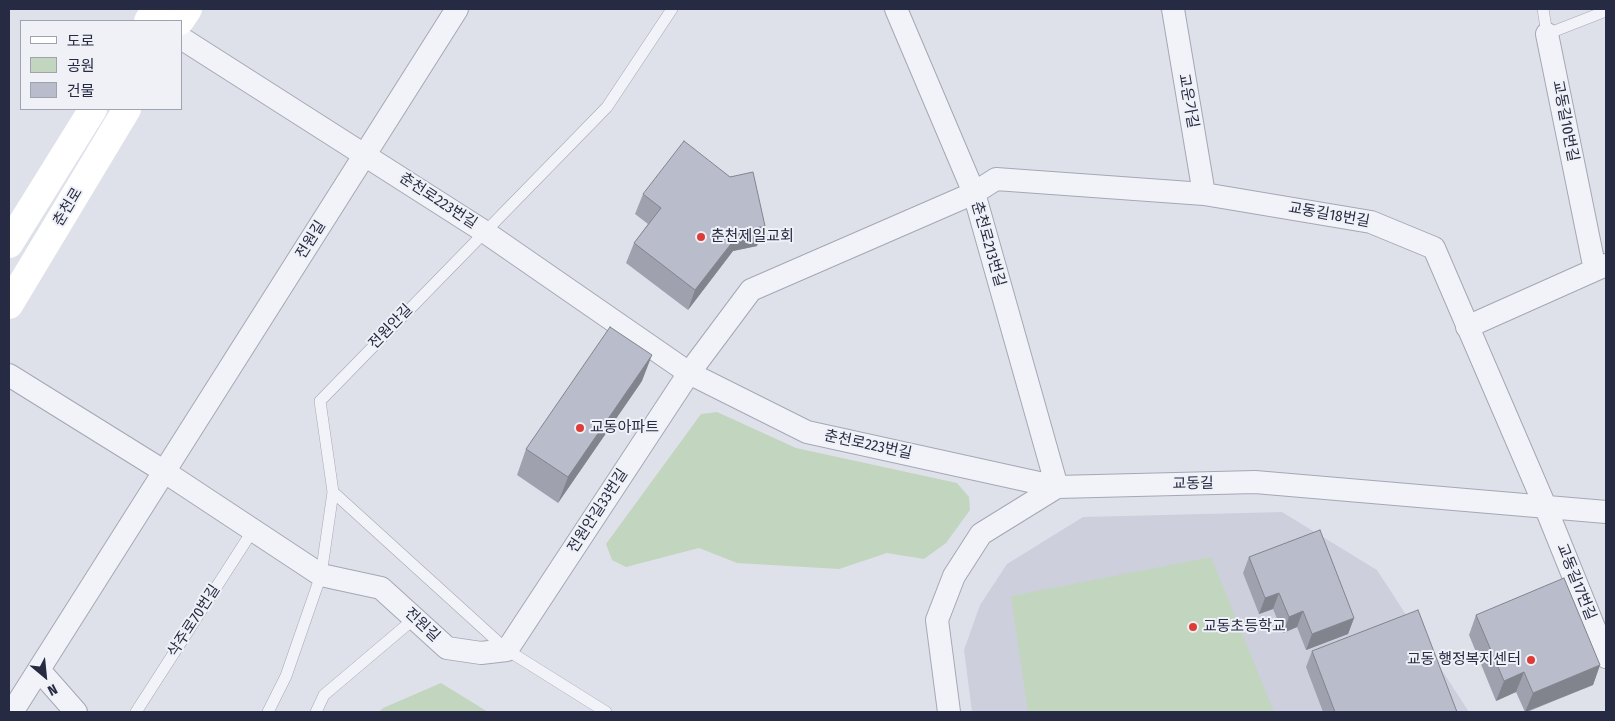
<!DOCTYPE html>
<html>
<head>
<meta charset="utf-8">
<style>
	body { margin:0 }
	#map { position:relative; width:1615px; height:721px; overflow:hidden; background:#dfe1ea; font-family:"Fira Sans Condensed","Noto Sans KR",sans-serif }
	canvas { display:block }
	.frame { position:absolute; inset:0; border:10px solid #262b43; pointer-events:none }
	.legend { position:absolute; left:20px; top:20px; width:162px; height:90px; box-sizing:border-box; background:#eff1f7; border:1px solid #9fa2af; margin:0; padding:6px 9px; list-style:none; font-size:15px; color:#262b43 }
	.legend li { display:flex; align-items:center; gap:10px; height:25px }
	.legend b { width:25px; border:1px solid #9fa2af }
	.north { position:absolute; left:20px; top:651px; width:50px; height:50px; -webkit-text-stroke:4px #eff1f7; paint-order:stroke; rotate:152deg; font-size:14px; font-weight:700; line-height:20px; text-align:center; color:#262b43 }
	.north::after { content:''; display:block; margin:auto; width:18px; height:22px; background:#262b43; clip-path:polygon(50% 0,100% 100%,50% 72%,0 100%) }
</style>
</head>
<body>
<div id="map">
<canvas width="1615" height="721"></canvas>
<div class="frame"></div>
<ul class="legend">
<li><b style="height:6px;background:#fff"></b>도로</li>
<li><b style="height:14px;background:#c1d5bf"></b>공원</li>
<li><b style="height:14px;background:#b9bcca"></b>건물</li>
</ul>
<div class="north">N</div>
</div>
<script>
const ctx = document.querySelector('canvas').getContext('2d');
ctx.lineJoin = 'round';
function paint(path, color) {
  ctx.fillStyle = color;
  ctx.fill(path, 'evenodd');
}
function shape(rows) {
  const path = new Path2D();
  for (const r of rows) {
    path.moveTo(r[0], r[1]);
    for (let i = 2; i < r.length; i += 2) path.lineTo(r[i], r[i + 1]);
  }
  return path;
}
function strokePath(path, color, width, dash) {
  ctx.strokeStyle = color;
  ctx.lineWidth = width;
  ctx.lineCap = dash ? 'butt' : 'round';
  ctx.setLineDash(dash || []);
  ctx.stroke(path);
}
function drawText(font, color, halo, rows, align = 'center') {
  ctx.font = font + ' "Fira Sans Condensed","Noto Sans KR",sans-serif';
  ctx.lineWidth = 4;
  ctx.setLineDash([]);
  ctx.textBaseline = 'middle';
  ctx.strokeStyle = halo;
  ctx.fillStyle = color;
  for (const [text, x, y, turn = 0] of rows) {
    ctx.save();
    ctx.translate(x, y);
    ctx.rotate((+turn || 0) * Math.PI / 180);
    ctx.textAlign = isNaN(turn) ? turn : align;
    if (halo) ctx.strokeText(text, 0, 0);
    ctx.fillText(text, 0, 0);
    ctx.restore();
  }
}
paint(shape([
	[1282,512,1377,570,1469,712,972,712,964,650,980,605,1007,564,1083,517]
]), '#cdd0dc');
paint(shape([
	[717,412,796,448,957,483,969,497,970,510,946,543,924,559,887,553,839,569,737,563,699,548,626,567,612,560,606,544,701,414],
	[1211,557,1274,712,1028,712,1011,596],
	[441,683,488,712,379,712,383,708]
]), '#c1d5bf');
const lane = shape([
	[1543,9,1547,34,1606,11],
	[333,492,507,650,606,712],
	[136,712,253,530],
	[268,712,286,676,321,575,333,492,320,401,607,107,672,9],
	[316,712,324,695,415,618]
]);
const street = shape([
	[1173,9,1204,194],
	[1547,34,1595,270],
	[181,38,485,232,689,373,807,432,1057,487,974,193,896,9],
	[1467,327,1606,265],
	[9,375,165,472,321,575,381,588,447,648,481,653,507,650,689,373,751,290,974,193,996,179,1204,194,1371,222,1434,248,1545,506,1606,657],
	[39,670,76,712],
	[12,712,457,9],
	[949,712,937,620,954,576,981,534,1057,487,1255,482,1606,512]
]);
strokePath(lane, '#a4a7b5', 12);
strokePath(street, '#a4a7b5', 24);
strokePath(lane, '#f2f3f8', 11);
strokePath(street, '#f2f3f8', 22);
strokePath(shape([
	[148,21,156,9],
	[180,21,188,9],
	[9,244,93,109],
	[9,305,127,109]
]), '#fff', 28);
paint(shape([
	[643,194,757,246,733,251,688,310,626,263,634,243,648,224,635,214],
	[642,381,558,503,517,475,526,449],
	[1249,557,1354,618,1348,634,1306,650,1297,627,1283,633,1273,609,1259,614,1243,573],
	[1476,615,1600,665,1593,685,1527,712,1525,712,1516,692,1496,701,1469,635],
	[1312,651,1457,712,1323,712,1306,667]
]), '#9fa2ae');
paint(shape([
	[765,226,757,246,733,251,688,310,695,290,741,231],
	[652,355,642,381,558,503,568,477],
	[1279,593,1273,609,1259,614,1265,598],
	[1303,611,1297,627,1283,633,1289,617],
	[1354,618,1348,634,1306,650,1312,634],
	[1600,665,1593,685,1525,712,1533,693],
	[1524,672,1516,692,1496,701,1504,681]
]), '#82848d');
const building = shape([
	[684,141,730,177,753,172,765,226,741,231,695,290,634,243,661,208,643,194,684,141],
	[610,327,652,355,568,477,526,449,610,327],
	[1320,530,1354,618,1312,634,1303,611,1289,617,1279,593,1265,598,1249,557,1320,530],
	[1564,578,1600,665,1533,693,1524,672,1504,681,1476,615,1564,578],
	[1418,610,1457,712,1335,712,1312,651,1418,610]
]);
paint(building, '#b9bcca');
strokePath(building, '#82848d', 1);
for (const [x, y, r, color] of [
	[701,237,5,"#dc3d37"],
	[580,428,5,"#dc3d37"],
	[1193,627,5,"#dc3d37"],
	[1531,660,5,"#dc3d37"]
]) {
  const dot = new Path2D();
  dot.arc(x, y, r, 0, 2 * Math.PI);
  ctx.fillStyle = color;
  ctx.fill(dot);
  strokePath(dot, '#eff1f7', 2);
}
drawText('15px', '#262b43', '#eff1f7', [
	["교운가길",1188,101,80],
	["교동길10번길",1565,121,79],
	["춘천로223번길",438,201,33],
	["춘천로",68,207,-59],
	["교동길18번길",1329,215,10],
	["전원길",311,240,-58],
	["춘천로213번길",988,244,74],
	["전원안길",391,327,-46],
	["춘천로223번길",868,445,12],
	["교동길",1193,484,-1],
	["전원안길33번길",598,511,-57],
	["교동길17번길",1576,582,68],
	["삭주로70번길",194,621,-57],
	["전원길",422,625,43]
]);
drawText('15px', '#262b43', '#eff1f7', [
	["춘천제일교회",711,237],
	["교동아파트",590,428],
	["교동초등학교",1203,627],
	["교동 행정복지센터",1521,660,"right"]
], 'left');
</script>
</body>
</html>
